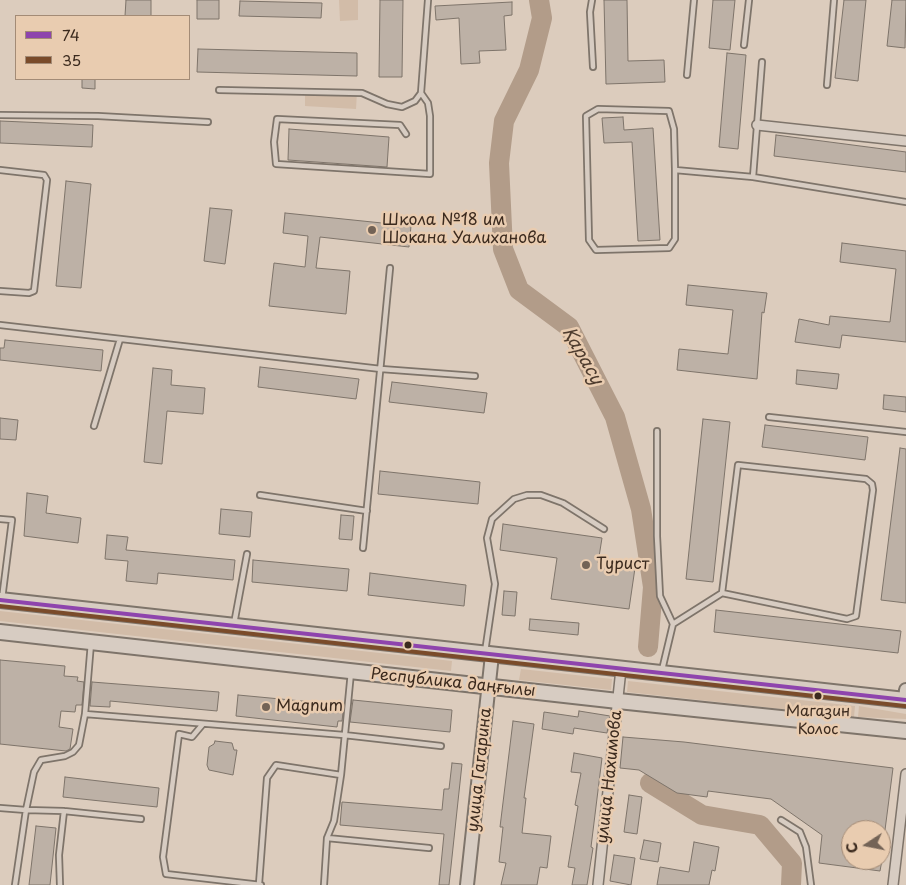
<!DOCTYPE html>
<html>
<head>
<meta charset="utf-8">
<style>
	body { margin:0 }
	#map { position:relative; width:906px; height:885px; overflow:hidden; background:#dcccbd; font-family:"Playpen Sans",sans-serif }
	canvas { display:block }
	.legend { position:absolute; left:15px; top:15px; width:175px; height:65px; box-sizing:border-box; background:#e9ccb0; border:1px solid #a38b76; margin:0; padding:6px 9px; list-style:none; font-size:15px; color:#3b2a1e }
	.legend li { display:flex; align-items:center; gap:10px; height:25px }
	.legend b { width:25px; border:1px solid #a38b76 }
	.north { position:absolute; left:841px; top:820px; width:50px; height:50px; box-sizing:border-box; background:#e9ccb0; border:1px solid #a38b76; border-radius:50%; rotate:259deg; font-size:14px; font-weight:700; line-height:20px; text-align:center; color:#3b2a1e }
	.north::after { content:''; display:block; margin:auto; width:18px; height:22px; background:#736356; clip-path:polygon(50% 0,100% 100%,50% 72%,0 100%) }
</style>
</head>
<body>
<div id="map">
<canvas width="906" height="885"></canvas>
<ul class="legend">
<li><b style="height:6px;background:#8e44ad"></b>74</li>
<li><b style="height:6px;background:#7a4b2a"></b>35</li>
</ul>
<div class="north">С</div>
</div>
<script>
const ctx = document.querySelector('canvas').getContext('2d');
ctx.lineJoin = 'round';
function paint(path, color) {
  ctx.fillStyle = color;
  ctx.fill(path, 'evenodd');
}
function shape(rows) {
  const path = new Path2D();
  for (const r of rows) {
    path.moveTo(r[0], r[1]);
    for (let i = 2; i < r.length; i += 2) path.lineTo(r[i], r[i + 1]);
  }
  return path;
}
function strokePath(path, color, width, dash) {
  ctx.strokeStyle = color;
  ctx.lineWidth = width;
  ctx.lineCap = dash ? 'butt' : 'round';
  ctx.setLineDash(dash || []);
  ctx.stroke(path);
}
function drawText(font, color, halo, rows, align = 'center') {
  ctx.font = font + ' "Playpen Sans",sans-serif';
  ctx.lineWidth = 5;
  ctx.setLineDash([]);
  ctx.textBaseline = 'middle';
  ctx.strokeStyle = halo;
  ctx.fillStyle = color;
  for (const [text, x, y, turn = 0] of rows) {
    ctx.save();
    ctx.translate(x, y);
    ctx.rotate((+turn || 0) * Math.PI / 180);
    ctx.textAlign = isNaN(turn) ? turn : align;
    if (halo) ctx.strokeText(text, 0, 0);
    ctx.fillText(text, 0, 0);
    ctx.restore();
  }
}
paint(shape([
	[339,0,358,0,358,20,340,21],
	[305,89,357,92,356,109,305,106],
	[0,611,452,661,451,671,0,621],
	[521,669,612,679,611,690,519,680],
	[628,681,855,706,854,717,627,692],
	[859,706,906,714,906,719,858,717]
]), '#d2bca8');
strokePath(shape([
	[539,0,542,18,529,70,504,121,499,163,503,249,519,290,569,327,615,417,641,509,653,587,648,647],
	[650,783,702,815,760,825,792,863,791,885]
]), '#b29c89', 20);
const building = shape([
	[126,0,151,0,151,16,125,16,126,0],
	[197,0,219,0,219,19,197,19,197,0],
	[380,0,403,0,402,77,379,77,380,0],
	[604,0,627,0,628,61,664,60,665,82,606,84,604,0],
	[713,0,735,0,730,50,709,48,713,0],
	[844,0,866,0,858,81,835,78,844,0],
	[892,0,906,0,905,48,887,46,892,0],
	[240,1,322,3,321,18,239,16,240,1],
	[512,2,512,15,504,16,506,50,479,51,480,63,461,64,459,18,436,20,435,6,512,2],
	[198,49,357,53,357,76,197,72,198,49],
	[727,53,746,55,738,149,719,147,727,53],
	[82,79,95,79,95,89,82,88,82,79],
	[623,117,624,130,653,128,660,240,638,241,632,142,604,143,602,118,623,117],
	[0,121,93,125,92,147,0,143,0,121],
	[289,129,389,137,387,167,288,160,289,129],
	[776,135,906,152,906,172,774,156,776,135],
	[66,181,91,184,81,288,56,286,66,181],
	[210,208,232,210,225,264,204,261,210,208],
	[285,213,411,226,409,247,320,237,316,268,350,271,346,314,269,306,274,263,305,267,308,236,283,233,285,213],
	[842,243,906,251,906,342,842,335,840,348,795,342,799,319,829,325,830,316,890,322,896,269,840,262,842,243],
	[688,285,767,293,764,313,762,312,757,379,677,370,679,349,728,354,733,310,686,305,688,285],
	[5,340,103,350,101,371,0,360,0,348,4,348,5,340],
	[260,367,359,379,356,399,258,387,260,367],
	[153,368,172,370,171,385,205,388,203,414,167,411,162,464,144,462,153,368],
	[797,370,839,374,837,389,796,384,797,370],
	[392,382,487,393,484,413,389,402,392,382],
	[884,395,906,397,906,412,883,409,884,395],
	[0,418,18,420,16,440,0,439,0,418],
	[703,419,730,422,713,582,686,579,703,419],
	[765,425,868,437,865,460,762,447,765,425],
	[900,448,906,449,906,603,881,600,900,448],
	[380,471,480,482,478,504,378,494,380,471],
	[27,493,48,496,46,513,81,518,78,543,24,536,27,493],
	[221,509,252,512,250,537,219,534,221,509],
	[341,515,354,516,352,540,339,539,341,515],
	[503,524,602,538,598,563,635,568,629,609,551,599,557,558,500,550,503,524],
	[107,535,128,537,126,550,235,560,233,580,158,573,157,584,126,581,128,561,105,559,107,535],
	[253,560,349,569,347,591,252,582,253,560],
	[370,573,466,585,464,606,368,595,370,573],
	[504,591,517,592,515,616,502,615,504,591],
	[716,610,901,631,898,653,714,632,716,610],
	[530,619,579,623,578,635,529,630,530,619],
	[0,660,65,666,64,676,78,677,77,681,84,682,82,705,76,705,75,712,61,711,59,727,73,729,70,749,66,751,0,744,0,660],
	[92,682,219,692,217,711,110,701,110,707,90,706,92,682],
	[238,695,344,705,342,721,338,721,337,727,236,716,238,695],
	[353,700,452,710,450,732,350,722,353,700],
	[579,711,610,716,607,733,574,728,573,734,542,729,544,712,578,717,579,711],
	[513,721,534,724,524,798,526,798,522,833,551,836,547,868,540,867,537,885,501,885,506,863,499,862,503,827,500,827,513,721],
	[623,737,684,742,893,768,885,830,851,830,851,860,882,860,880,871,819,863,822,835,771,799,708,791,707,797,677,793,639,770,620,768,623,737],
	[215,741,232,743,234,750,237,750,233,775,209,770,207,765,209,747,214,744,215,741],
	[574,753,602,758,591,847,593,848,587,885,572,885,575,868,568,867,578,806,575,805,581,773,571,772,574,753],
	[452,763,462,764,449,885,439,885,444,834,340,825,342,802,442,810,444,789,449,789,452,763],
	[65,777,159,788,157,807,63,797,65,777],
	[629,795,642,797,637,834,624,832,629,795],
	[36,826,56,828,50,885,29,885,36,826],
	[644,840,661,843,658,862,640,859,644,840],
	[694,842,719,847,715,871,712,870,709,885,657,885,660,867,689,872,694,842],
	[614,855,635,858,631,885,610,881,614,855]
]);
paint(building, '#bdb1a6');
strokePath(building, '#7e746a', 1);
const lane = shape([
	[592,0,590,12,593,67],
	[744,45,749,0],
	[762,62,753,177,906,202],
	[687,75,694,0],
	[827,85,834,0],
	[219,90,362,93,387,104,402,107,415,101,421,93,428,0],
	[0,115,98,116,208,122],
	[406,134,400,125,277,119,274,142,276,164,430,174,430,116,428,103,421,93],
	[0,170,44,175,47,180,34,291,29,293,0,291],
	[675,170,674,129,669,111,598,109,586,116,589,240,596,250,669,248,675,239,675,170,753,177],
	[0,325,381,369,475,376],
	[769,417,906,432],
	[94,426,120,339],
	[657,431,657,536,660,596,673,624],
	[260,495,367,511],
	[0,519,12,520,2,599],
	[363,548,390,268],
	[234,624,247,554],
	[485,652,495,584,487,538,492,519,514,499,527,495,541,495,563,503,604,529],
	[662,670,673,624,722,593,738,465,866,479,872,484,873,490,856,616,847,619,722,593],
	[85,714,344,735,441,746],
	[203,724,192,737,179,734,163,857,166,874,261,885],
	[0,808,26,810,15,885],
	[64,811,141,819],
	[781,820,800,832,806,847,811,885],
	[327,838,429,848],
	[259,884,267,778,276,765,341,775],
	[60,885,59,855,64,811,26,810,34,772,41,760,65,756,73,752,79,745,85,714,91,643],
	[324,885,327,838,334,821,341,775,351,672]
]);
const street = shape([
	[757,125,906,141],
	[598,885,621,669],
	[893,885,906,774]
]);
const secondary = shape([
	[905,700,906,690],
	[467,885,492,655]
]);
const primary = shape([
	[0,600,906,700],
	[0,632,618,701,906,731]
]);
strokePath(lane, '#7e746a', 8);
strokePath(street, '#7e746a', 12);
strokePath(secondary, '#7e746a', 16);
strokePath(primary, '#7e746a', 18);
strokePath(lane, '#d7ccc2', 4.5);
strokePath(street, '#d7ccc2', 9);
strokePath(secondary, '#d7ccc2', 12);
strokePath(primary, '#d7ccc2', 14);
strokePath(shape([
	[0,600,906,700]
]), '#8e44ad', 4);
strokePath(shape([
	[0,606,905,706]
]), '#7a4b2a', 4);
for (const [x, y, r, color] of [
	[372,230,5,"#736356"],
	[586,565,5,"#736356"],
	[408,645,4.5,"#3b2a1e"],
	[818,696,4.5,"#3b2a1e"],
	[266,707,5,"#736356"]
]) {
  const dot = new Path2D();
  dot.arc(x, y, r, 0, 2 * Math.PI);
  ctx.fillStyle = color;
  ctx.fill(dot);
  strokePath(dot, '#e9ccb0', 2);
}
drawText('15px', '#3b2a1e', '#e9ccb0', [
	["Магазин",818,712],
	["Колос",818,730]
]);
drawText('16px', '#3b2a1e', '#e9ccb0', [
	["Школа №18 им",382,221],
	["Шокана Уалиханова",382,239],
	["Турист",596,565],
	["Magnum",276,707]
], 'left');
drawText('16px', '#3b2a1e', '#e9ccb0', [
	["Республика даңғылы",453,683,6],
	["улица Гагарина",480,770,-84],
	["улица Нахимова",610,777,-84]
]);
drawText('italic 18px', '#4f3d2f', '#e9ccb0', [
	["Қарасу",582,356,60]
]);
</script>
</body>
</html>
